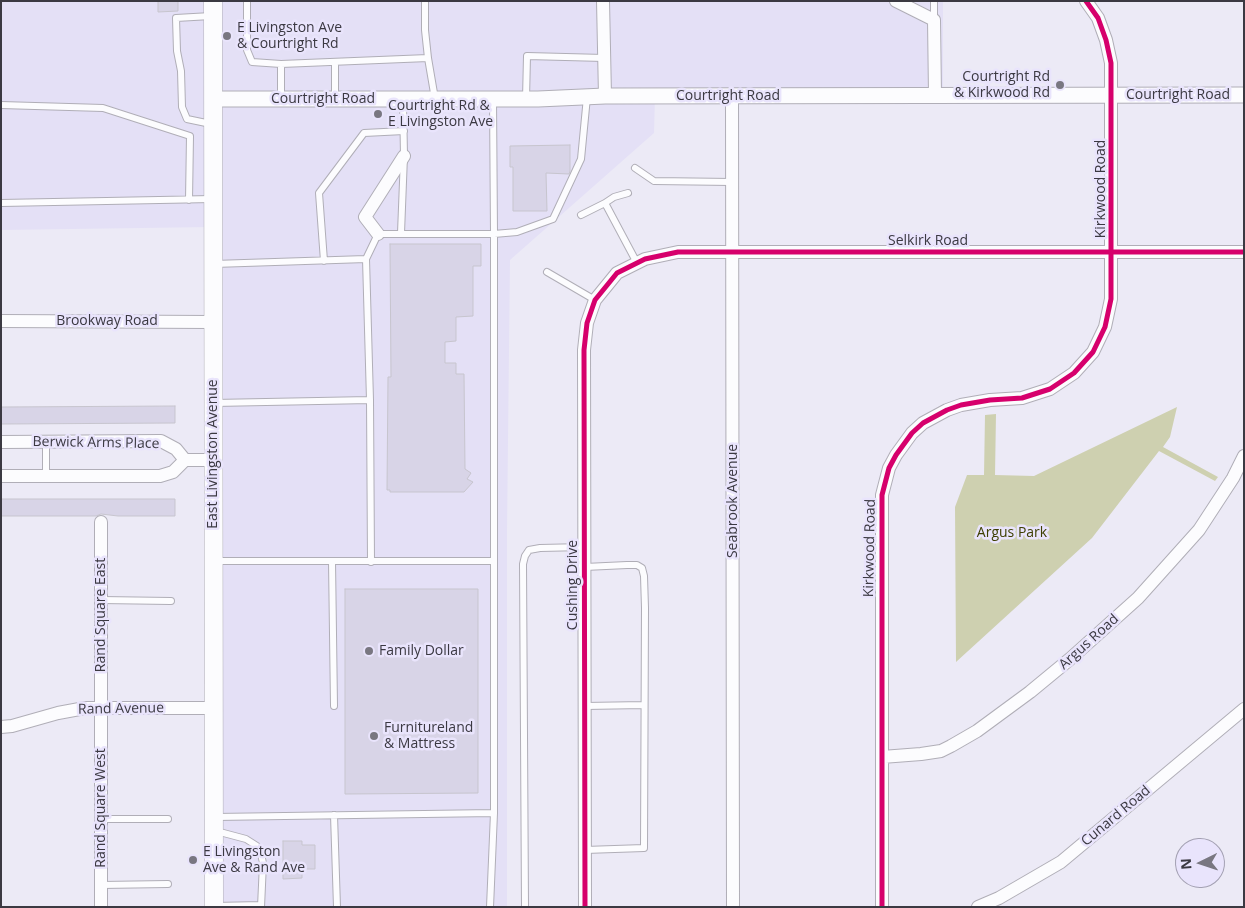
<!DOCTYPE html>
<html>
<head>
<meta charset="utf-8">
<style>
	body { margin:0 }
	#map { position:relative; width:1245px; height:908px; overflow:hidden; background:#eceaf6; font-family:"Open Sans",sans-serif }
	canvas { display:block }
	.frame { position:absolute; inset:0; border:2px solid #3b3942; pointer-events:none }
	.north { position:absolute; left:1175px; top:838px; width:50px; height:50px; box-sizing:border-box; background:#e9e4fc; border:1px solid #a3a0b2; border-radius:50%; rotate:266deg; font-size:14px; font-weight:700; line-height:20px; text-align:center; color:#3b3942 }
	.north::after { content:''; display:block; margin:auto; width:18px; height:22px; background:#797781; clip-path:polygon(50% 0,100% 100%,50% 72%,0 100%) }
</style>
</head>
<body>
<div id="map">
<canvas width="1245" height="908"></canvas>
<div class="frame"></div>
<div class="north">N</div>
</div>
<script>
const ctx = document.querySelector('canvas').getContext('2d');
ctx.lineJoin = 'round';
function paint(path, color) {
  ctx.fillStyle = color;
  ctx.fill(path, 'evenodd');
}
function shape(rows) {
  const path = new Path2D();
  for (const r of rows) {
    path.moveTo(r[0], r[1]);
    for (let i = 2; i < r.length; i += 2) path.lineTo(r[i], r[i + 1]);
  }
  return path;
}
function strokePath(path, color, width, dash) {
  ctx.strokeStyle = color;
  ctx.lineWidth = width;
  ctx.lineCap = dash ? 'butt' : 'round';
  ctx.setLineDash(dash || []);
  ctx.stroke(path);
}
function drawText(font, color, halo, rows, align = 'center') {
  ctx.font = font + ' "Open Sans",sans-serif';
  ctx.lineWidth = 5;
  ctx.setLineDash([]);
  ctx.textBaseline = 'middle';
  ctx.strokeStyle = halo;
  ctx.fillStyle = color;
  for (const [text, x, y, turn = 0] of rows) {
    ctx.save();
    ctx.translate(x, y);
    ctx.rotate((+turn || 0) * Math.PI / 180);
    ctx.textAlign = isNaN(turn) ? turn : align;
    if (halo) ctx.strokeText(text, 0, 0);
    ctx.fillText(text, 0, 0);
    ctx.restore();
  }
}
paint(shape([
	[1,1,943,1,943,94,655,96,654,133,510,260,507,531,507,907,213,907,212,227,1,230]
]), '#e4e0f6');
paint(shape([
	[1177,407,1170,437,1163,447,1218,477,1215,481,1159,451,1092,538,956,662,955,507,967,475,984,475,985,415,996,414,995,475,1034,476]
]), '#ced0b0');
const building = shape([
	[158,1,178,1,178,11,158,12,158,1],
	[570,145,570,171,569,174,546,173,547,211,513,211,513,167,510,167,510,146,570,145],
	[390,244,481,244,481,266,473,266,473,316,456,317,456,341,445,342,445,363,456,363,456,374,464,374,465,469,471,473,467,479,473,482,464,492,390,492,390,490,387,490,388,377,391,377,390,244],
	[175,406,175,423,1,424,1,407,175,406],
	[1,499,175,499,175,516,118,516,101,514,96,516,1,516,1,499],
	[345,589,478,589,478,793,345,794,345,589],
	[283,841,302,841,302,845,315,845,315,869,302,869,302,878,283,879,283,841]
]);
paint(building, '#d8d4e7');
strokePath(building, '#c7c5ce', 1);
const service = shape([
	[247,1,247,50,252,62,281,64,281,98],
	[425,1,425,30,428,58],
	[211,16,176,18,177,51,181,71,182,107,187,119,211,124],
	[934,20,934,1],
	[335,62,335,98],
	[281,64,428,58,435,99],
	[526,99,527,56,604,58],
	[1,105,103,108,190,136,189,200],
	[635,168,654,181,732,182],
	[1,203,212,199],
	[605,203,614,197,628,193],
	[581,215,605,203,637,263],
	[401,233,404,156,403,100],
	[366,259,370,400],
	[324,261,319,193,364,133,404,131],
	[214,264,366,259,378,234,494,234,493,99],
	[547,272,595,300],
	[214,403,370,400,371,562],
	[46,442,46,476],
	[215,561,332,561,334,706],
	[332,561,494,561],
	[585,567,627,565,637,565,642,568,644,576,645,608,644,848,585,850],
	[101,600,171,601],
	[585,706,644,705],
	[334,815,337,907],
	[215,817,494,813],
	[101,819,168,819],
	[216,831,246,839,257,846,261,854,263,863,261,907],
	[101,885,168,884],
	[214,906,261,905],
	[490,907,494,813,494,234,517,232,553,219,581,159,587,97],
	[525,907,523,564,525,556,529,550,540,548,584,547]
]);
const minor = shape([
	[603,1,605,96],
	[896,1,934,20,935,95],
	[732,96,733,907],
	[378,234,365,217,404,156],
	[1,321,212,322],
	[1,442,161,441,176,449,185,460],
	[1,476,160,476,173,472,185,460,213,460],
	[101,522,101,907],
	[1,727,12,726,58,713,85,708,213,708],
	[882,757,921,754,941,751,951,746,977,731,1030,692,1070,659,1138,598,1199,530,1233,478,1244,456],
	[585,907,584,350,587,323,595,300,617,273,645,259,678,252,1244,252],
	[882,907,882,495,889,468,896,455,912,433,923,423,947,410,961,405,990,400,1022,398,1050,389,1074,373,1093,352,1105,327,1111,299,1111,63,1106,40,1098,18,1086,1],
	[978,907,999,898,1061,862,1244,709]
]);
const tertiary = shape([
	[213,99,538,99,605,96,1244,95]
]);
const secondary = shape([
	[213,1,214,907]
]);
strokePath(service, '#b0aeb7', 8);
strokePath(minor, '#b0aeb7', 14);
strokePath(tertiary, '#b0aeb7', 17);
strokePath(secondary, '#b0aeb7', 19);
strokePath(service, '#fcfcfe', 6);
strokePath(minor, '#fcfcfe', 12);
strokePath(tertiary, '#fcfcfe', 15);
strokePath(secondary, '#fcfcfe', 18);
strokePath(shape([
	[585,907,584,350,587,323,595,300,617,273,645,259,678,252,1244,252],
	[882,907,882,495,889,468,896,455,912,433,923,423,947,410,961,405,990,400,1022,398,1050,389,1074,373,1093,352,1105,327,1111,299,1111,63,1106,40,1098,18,1086,1]
]), '#d6006c', 5);
for (const [x, y, r, color] of [
	[227,36,5,"#797781"],
	[1060,85,5,"#797781"],
	[378,114,5,"#797781"],
	[369,651,5,"#797781"],
	[374,736,5,"#797781"],
	[193,860,5,"#797781"]
]) {
  const dot = new Path2D();
  dot.arc(x, y, r, 0, 2 * Math.PI);
  ctx.fillStyle = color;
  ctx.fill(dot);
  strokePath(dot, '#e9e4fc', 2);
}
drawText('14px', '#3b3942', '#e9e4fc', [
	["E Livingston Ave",237,28],
	["& Courtright Rd",237,44],
	["Courtright Rd",1050,77,"right"],
	["& Kirkwood Rd",1050,93,"right"],
	["Courtright Rd &",388,106],
	["E Livingston Ave",388,122],
	["Family Dollar",379,651],
	["Furnitureland",384,728],
	["& Mattress",384,744],
	["E Livingston",203,852],
	["Ave & Rand Ave",203,868]
], 'left');
drawText('14px', '#3b3942', '#e9e4fc', [
	["Courtright Road",1178,95],
	["Courtright Road",728,96],
	["Courtright Road",323,99],
	["Kirkwood Road",1101,189,-90],
	["Selkirk Road",928,241],
	["Brookway Road",107,321],
	["Berwick Arms Place",96,443,1],
	["East Livingston Avenue",213,454,-90],
	["Seabrook Avenue",733,501,-90],
	["Kirkwood Road",870,548,-89],
	["Cushing Drive",573,585,-90],
	["Rand Square East",101,615,-90],
	["Argus Road",1089,642,-42],
	["Rand Avenue",121,709,-1],
	["Rand Square West",101,808,-90],
	["Cunard Road",1116,816,-40]
]);
drawText('14px', '#3d3f00', '#e9e4fc', [
	["Argus Park",1012,533]
]);
</script>
</body>
</html>
